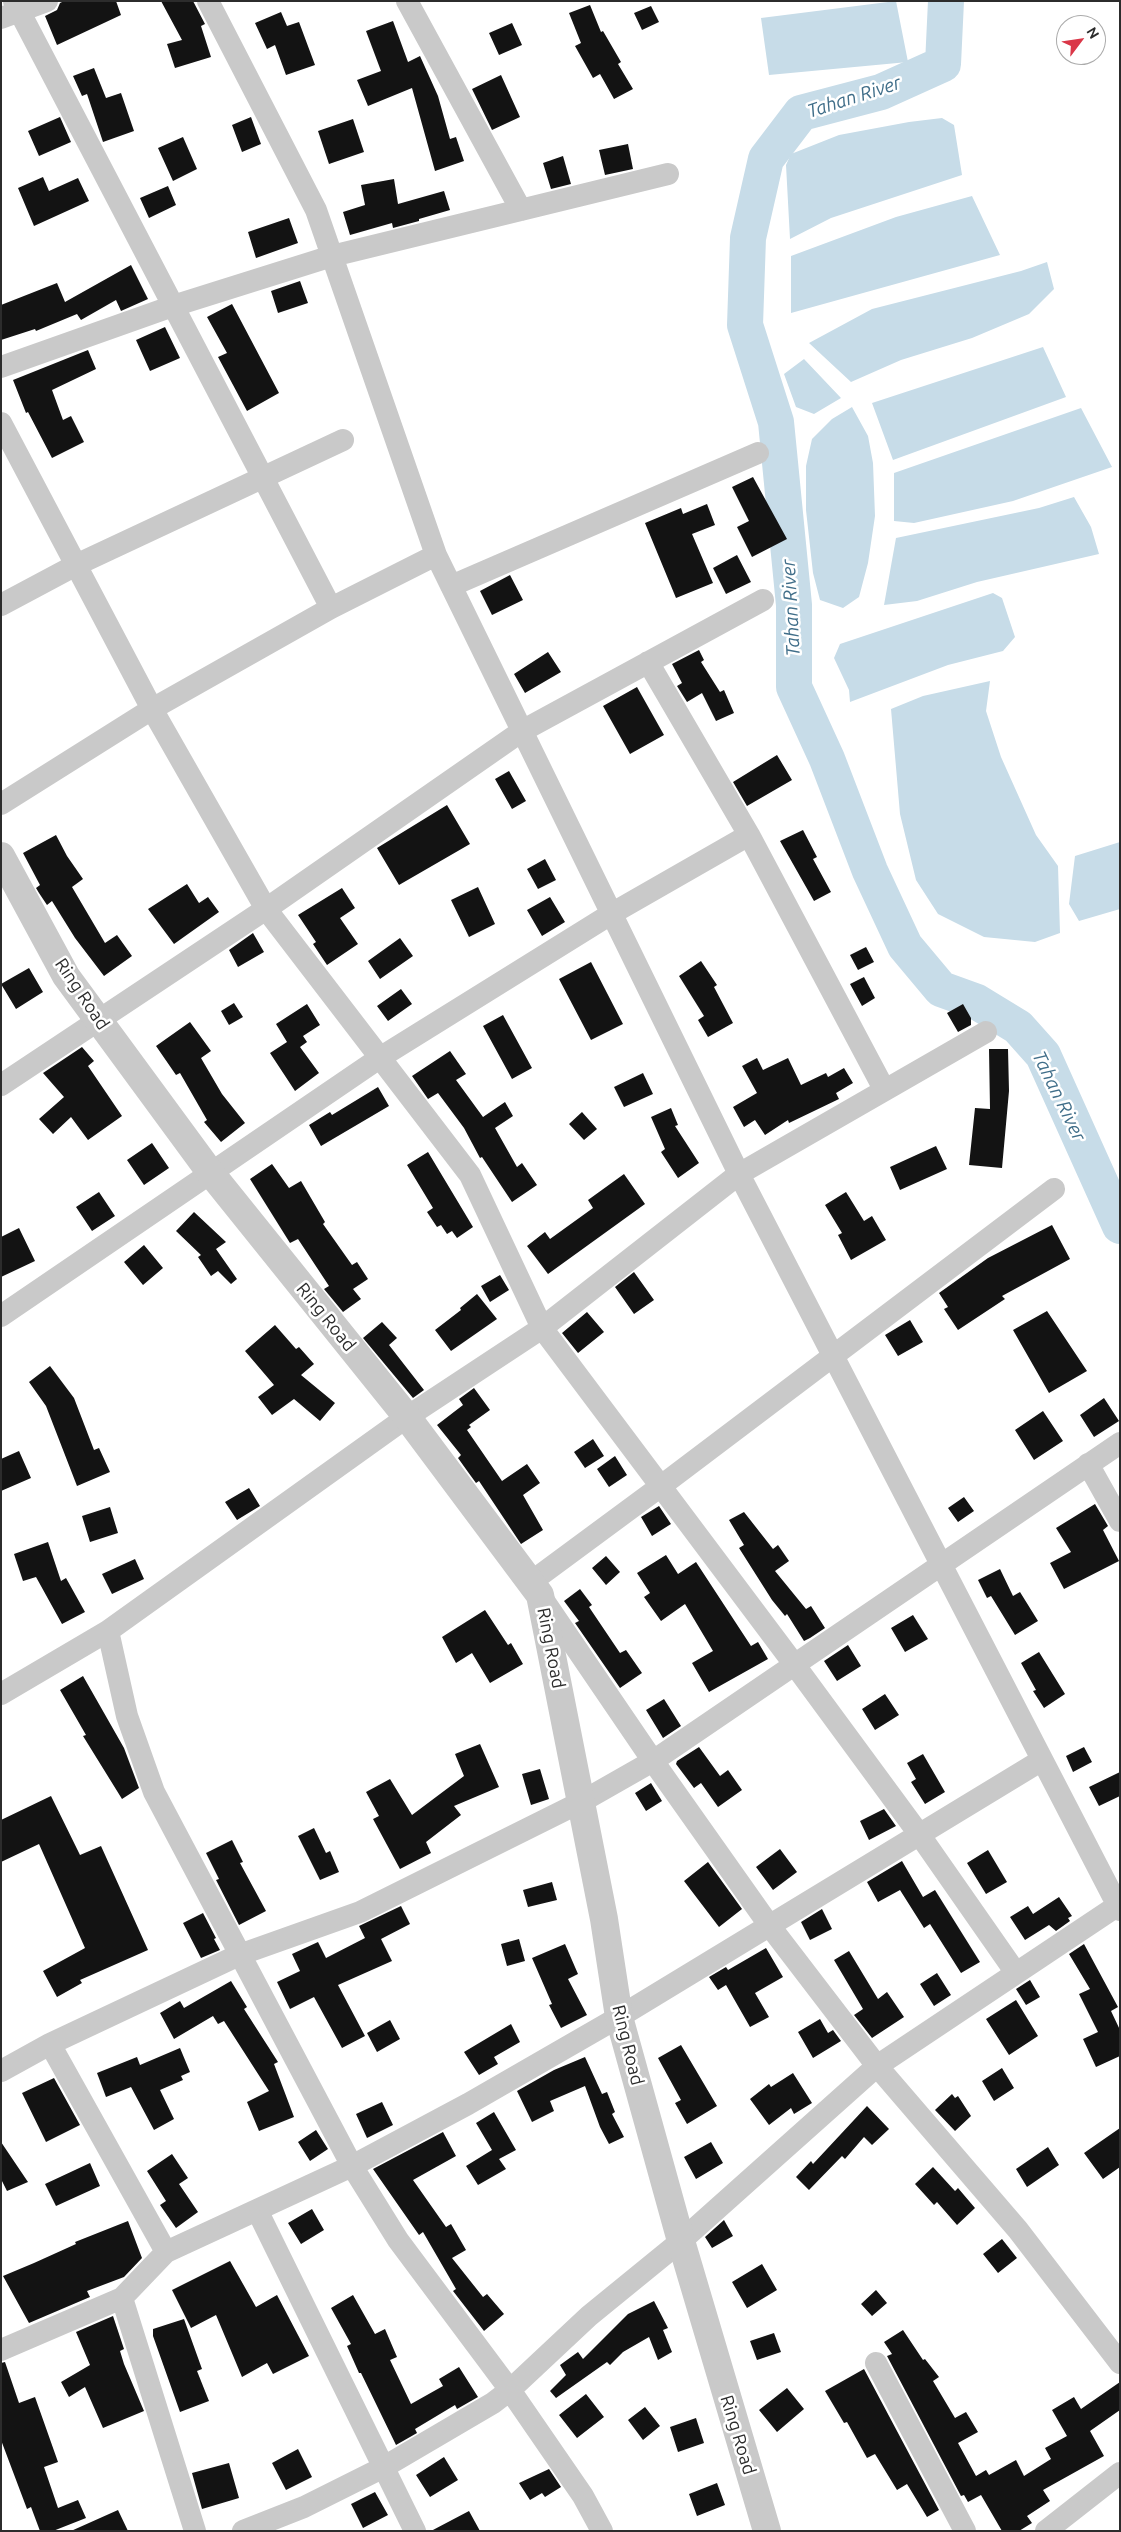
<!DOCTYPE html>
<html>
<head>
<meta charset="utf-8">
<style>
	body { margin:0 }
	#map { position:relative; width:1121px; height:2532px; overflow:hidden; background:#fff; font-family:Ubuntu,sans-serif }
	canvas { display:block }
	.frame { position:absolute; inset:0; border:2px solid #2c2c2c; pointer-events:none }
	.north { position:absolute; left:1056px; top:15px; width:50px; height:50px; box-sizing:border-box; background:#fff; border:1px solid #ababab; border-radius:50%; rotate:59deg; font-size:14px; font-weight:700; line-height:20px; text-align:center; color:#2c2c2c }
	.north::after { content:''; display:block; margin:auto; width:18px; height:22px; background:#da3748; clip-path:polygon(50% 0,100% 100%,50% 72%,0 100%) }
</style>
</head>
<body>
<div id="map">
<canvas width="1121" height="2532"></canvas>
<div class="frame"></div>
<div class="north">N</div>
</div>
<script>
const ctx = document.querySelector('canvas').getContext('2d');
ctx.lineJoin = 'round';
function paint(path, color) {
  ctx.fillStyle = color;
  ctx.fill(path, 'evenodd');
}
function shape(rows) {
  const path = new Path2D();
  for (const r of rows) {
    path.moveTo(r[0], r[1]);
    for (let i = 2; i < r.length; i += 2) path.lineTo(r[i], r[i + 1]);
  }
  return path;
}
function strokePath(path, color, width, dash) {
  ctx.strokeStyle = color;
  ctx.lineWidth = width;
  ctx.lineCap = dash ? 'butt' : 'round';
  ctx.setLineDash(dash || []);
  ctx.stroke(path);
}
function drawText(font, color, halo, rows, align = 'center') {
  ctx.font = font + ' Ubuntu,sans-serif';
  ctx.lineWidth = 5;
  ctx.setLineDash([]);
  ctx.textBaseline = 'middle';
  ctx.strokeStyle = halo;
  ctx.fillStyle = color;
  for (const [text, x, y, turn = 0] of rows) {
    ctx.save();
    ctx.translate(x, y);
    ctx.rotate((+turn || 0) * Math.PI / 180);
    ctx.textAlign = isNaN(turn) ? turn : align;
    if (halo) ctx.strokeText(text, 0, 0);
    ctx.fillText(text, 0, 0);
    ctx.restore();
  }
}
paint(shape([
	[896,1,908,62,769,75,761,18],
	[942,118,954,125,962,175,831,218,790,239,786,165,791,154,839,135,909,122],
	[972,196,1000,255,791,313,791,256,896,217],
	[1047,262,1054,289,1029,314,972,338,901,360,851,382,809,343,872,309,1021,271],
	[1043,347,1066,397,893,460,872,403],
	[804,359,841,398,814,414,796,407,784,374],
	[852,407,868,436,873,463,875,516,868,563,859,597,843,608,820,600,813,573,806,510,806,466,812,439,832,419],
	[1081,408,1112,467,1013,501,914,523,894,521,894,473],
	[1074,497,1091,527,1099,554,977,582,917,601,884,605,896,538,1039,508],
	[993,593,1002,598,1015,637,1003,651,948,665,850,702,849,690,834,658,840,644],
	[990,681,986,711,1001,757,1036,835,1058,866,1060,933,1035,942,984,937,938,914,916,880,900,814,891,709,923,696],
	[1120,842,1120,909,1079,921,1069,904,1075,856]
]), '#c7dce8');
strokePath(shape([
	[946,1,943,64,881,92,801,113,766,159,748,238,745,325,776,422,794,605,794,687,827,759,870,871,905,946,941,989,977,1002,1018,1027,1043,1055,1120,1226]
]), '#c7dce8', 36);
paint(shape([
	[64,1,116,1,121,15,57,45,45,16,57,10,60,3],
	[161,1,193,1,205,24,201,26,211,57,175,68,167,44,182,40],
	[590,5,601,32,603,31,621,62,618,64,633,89,614,99,600,74,593,78,575,46,581,43,569,13],
	[651,6,659,22,642,30,634,13],
	[281,12,287,26,299,22,315,65,286,75,275,45,267,49,255,23],
	[393,21,408,62,420,56,438,96,450,139,456,137,464,161,435,171,412,88,368,106,357,80,381,71,366,31],
	[512,23,522,45,499,55,489,33],
	[94,68,106,98,121,93,134,131,103,142,87,94,82,96,73,76],
	[501,75,520,117,492,130,472,89],
	[60,117,71,142,39,156,28,131],
	[251,117,261,144,242,152,232,125],
	[353,119,364,152,329,164,318,131],
	[183,137,197,169,173,181,158,148],
	[628,144,633,169,605,175,599,150],
	[563,156,571,184,551,189,543,163],
	[43,177,49,191,78,178,89,201,34,226,18,188],
	[394,179,398,204,444,191,450,210,419,219,419,221,393,228,392,223,350,235,343,212,365,205,361,185],
	[168,186,176,205,149,218,140,198],
	[289,218,298,243,256,258,248,232],
	[131,265,148,299,121,311,116,300,81,320,77,314,36,331,35,329,1,340,1,305,57,283,65,302],
	[300,281,308,303,278,313,271,291],
	[232,304,279,393,247,411,218,357,227,353,207,317],
	[165,327,180,358,150,371,136,340],
	[88,350,96,369,52,390,63,420,71,416,84,442,52,458,28,412,26,413,13,380],
	[753,477,787,539,752,557,737,527,749,521,732,487],
	[707,504,715,525,692,534,713,583,676,598,645,523,681,508,683,514],
	[737,555,751,582,726,594,713,568],
	[510,575,523,600,492,615,480,591],
	[699,650,704,660,701,662,720,692,724,690,734,713,716,721,702,693,687,702,677,686,682,683,672,664],
	[548,652,561,672,525,693,514,674],
	[637,687,664,735,630,754,603,706],
	[777,755,792,780,747,806,733,782],
	[509,771,526,801,512,809,495,779],
	[447,805,470,844,399,885,377,848],
	[803,830,817,857,813,859,831,892,814,901,780,841],
	[56,835,67,856,83,879,72,887,105,943,117,935,132,956,104,976,75,938,52,901,47,905,39,893,36,888,40,885,23,853],
	[545,859,556,880,538,889,527,869],
	[187,884,199,903,208,897,219,912,174,944,148,909],
	[478,887,495,924,469,937,451,900],
	[342,888,355,908,340,918,358,944,327,965,313,944,316,942,298,915],
	[550,897,565,922,542,936,527,910],
	[253,933,264,952,238,967,229,950],
	[400,938,413,956,380,979,368,961],
	[866,947,874,962,858,970,850,955],
	[701,961,717,985,714,987,733,1023,708,1037,698,1020,704,1016,679,976],
	[591,962,623,1024,591,1040,559,979],
	[29,968,43,992,16,1009,1,984],
	[864,977,875,998,862,1006,850,984],
	[401,989,412,1004,388,1021,377,1006],
	[234,1003,243,1017,229,1025,221,1011],
	[307,1004,320,1025,303,1036,307,1042,300,1047,319,1073,295,1091,270,1053,287,1042,276,1024],
	[963,1004,971,1018,971,1025,958,1032,947,1013],
	[503,1015,532,1068,512,1079,483,1026],
	[190,1022,211,1051,201,1058,222,1094,245,1123,221,1142,204,1122,207,1120,180,1073,176,1075,156,1046],
	[82,1047,94,1061,88,1066,122,1116,88,1140,71,1117,53,1134,39,1119,64,1097,43,1073],
	[989,1049,1008,1049,1009,1091,1002,1168,969,1165,975,1108,990,1109],
	[450,1051,466,1074,456,1080,483,1117,505,1102,513,1116,495,1128,517,1167,522,1163,537,1185,512,1202,482,1157,480,1158,464,1128,438,1093,428,1099,412,1076],
	[757,1058,763,1070,788,1058,801,1085,826,1073,828,1077,844,1068,853,1083,836,1093,839,1099,789,1123,788,1120,765,1135,755,1120,744,1127,733,1107,757,1093,742,1066],
	[643,1073,653,1094,624,1107,614,1087],
	[378,1087,389,1106,321,1146,309,1125,330,1112,332,1115],
	[671,1108,678,1125,675,1126,699,1163,678,1178,661,1152,665,1149,651,1117],
	[582,1112,597,1129,584,1140,569,1124],
	[152,1143,169,1168,144,1185,127,1160],
	[936,1146,947,1169,900,1190,890,1167],
	[428,1152,473,1227,457,1238,452,1231,447,1234,441,1225,437,1227,427,1212,433,1208,407,1165],
	[272,1164,289,1188,301,1181,325,1222,323,1224,352,1265,357,1262,368,1279,353,1289,361,1299,343,1312,324,1289,329,1286,298,1239,290,1243,250,1179],
	[624,1174,645,1204,548,1274,527,1246,545,1232,550,1239,593,1208,588,1200],
	[99,1192,115,1216,92,1231,76,1207],
	[846,1192,864,1221,872,1216,886,1240,851,1260,838,1235,842,1233,825,1205],
	[194,1212,226,1242,216,1249,237,1279,231,1284,218,1271,211,1276,198,1257,201,1255,176,1231],
	[1052,1225,1070,1259,1002,1296,1005,1299,958,1330,944,1309,948,1307,939,1293,988,1258],
	[19,1228,35,1261,1,1277,1,1237],
	[144,1245,163,1268,143,1285,124,1262],
	[634,1272,654,1300,634,1314,615,1287],
	[500,1275,509,1290,490,1302,481,1286],
	[477,1294,497,1319,451,1351,435,1330,461,1310,460,1308],
	[1047,1311,1087,1371,1049,1393,1013,1330],
	[587,1312,604,1332,578,1353,562,1333],
	[910,1320,923,1342,898,1356,885,1335],
	[382,1322,397,1338,389,1345,424,1390,413,1398,363,1338],
	[275,1325,296,1349,299,1347,314,1364,301,1375,335,1403,320,1421,294,1399,272,1415,258,1397,274,1385,245,1351],
	[50,1366,74,1398,94,1450,99,1448,110,1472,77,1486,46,1406,29,1382],
	[474,1388,490,1410,469,1425,471,1427,467,1430,502,1481,527,1464,540,1483,523,1495,543,1530,521,1544,479,1481,476,1483,468,1472,458,1458,461,1455,437,1425,463,1405,459,1399],
	[1104,1398,1119,1421,1094,1437,1080,1415],
	[1043,1411,1063,1441,1034,1460,1015,1430],
	[593,1439,604,1456,585,1468,574,1452],
	[19,1451,31,1478,1,1491,1,1459],
	[615,1456,627,1475,609,1487,597,1469],
	[249,1488,260,1506,237,1520,225,1502],
	[964,1497,974,1511,958,1522,948,1508],
	[1095,1504,1108,1526,1103,1530,1119,1561,1064,1589,1050,1563,1071,1552,1056,1528],
	[659,1506,671,1524,652,1536,641,1517],
	[110,1507,118,1533,90,1542,82,1516],
	[744,1512,773,1549,778,1545,789,1561,775,1571,806,1609,811,1606,825,1628,810,1638,804,1641,787,1614,785,1616,772,1600,739,1548,744,1545,729,1520],
	[48,1542,61,1581,66,1578,85,1612,62,1624,36,1577,23,1581,14,1554],
	[666,1555,678,1574,696,1562,751,1646,758,1642,768,1659,709,1692,692,1663,713,1651,685,1604,661,1621,644,1597,650,1593,637,1573],
	[606,1556,620,1572,606,1585,592,1568],
	[135,1559,144,1579,112,1594,102,1574],
	[1000,1569,1013,1596,1020,1592,1038,1621,1015,1635,991,1596,987,1598,978,1580],
	[580,1589,592,1605,589,1607,620,1653,626,1650,642,1673,620,1688,575,1623,579,1621,564,1601],
	[485,1610,508,1645,511,1643,523,1664,490,1683,472,1653,456,1663,442,1637],
	[913,1615,928,1639,905,1652,891,1628],
	[848,1645,861,1666,837,1681,824,1661],
	[1039,1652,1065,1694,1044,1708,1033,1691,1036,1690,1021,1663],
	[83,1676,124,1748,139,1788,122,1799,83,1736,86,1735,60,1690],
	[885,1694,899,1715,875,1730,862,1709],
	[664,1699,681,1726,663,1738,646,1710],
	[480,1744,499,1787,454,1806,461,1815,426,1842,431,1853,400,1869,373,1819,379,1816,366,1792,390,1779,412,1815,464,1776,455,1754],
	[699,1747,720,1776,728,1770,742,1790,718,1807,701,1783,694,1788,676,1764,677,1761],
	[1084,1747,1092,1762,1073,1772,1066,1756],
	[923,1754,945,1792,925,1804,911,1782,916,1779,907,1763],
	[540,1769,549,1799,531,1805,522,1774],
	[1120,1772,1120,1796,1099,1806,1089,1787],
	[651,1783,662,1801,646,1811,635,1793],
	[51,1796,80,1855,101,1846,148,1950,80,1980,82,1983,57,1997,43,1971,85,1948,39,1844,1,1862,1,1820],
	[884,1809,896,1826,869,1840,860,1821],
	[314,1828,326,1853,330,1851,339,1872,320,1880,298,1836],
	[232,1840,243,1862,240,1863,266,1911,239,1925,216,1880,219,1879,206,1853],
	[780,1849,797,1872,773,1890,756,1867],
	[988,1850,1007,1882,986,1894,967,1863],
	[902,1861,923,1897,935,1890,980,1962,961,1973,930,1924,924,1928,900,1890,878,1902,867,1882],
	[708,1862,742,1909,719,1927,684,1881],
	[552,1882,557,1900,528,1907,523,1890],
	[1059,1897,1072,1916,1068,1918,1070,1921,1056,1931,1049,1925,1025,1940,1010,1917,1028,1906,1033,1914],
	[401,1906,410,1924,381,1939,392,1961,338,1985,365,2036,342,2048,314,1997,290,2009,277,1982,300,1971,292,1954,318,1942,326,1958,365,1938,359,1926],
	[822,1909,832,1929,810,1940,801,1922],
	[203,1913,216,1938,214,1939,220,1950,201,1958,183,1923],
	[519,1939,525,1961,507,1966,501,1944],
	[565,1944,578,1974,568,1979,587,2015,561,2028,549,2005,552,2004,532,1958],
	[1084,1944,1118,2007,1111,2011,1120,2030,1120,2056,1096,2067,1083,2039,1098,2032,1079,1994,1090,1989,1069,1954],
	[766,1948,783,1977,755,1993,769,2017,750,2027,726,1985,718,1990,709,1977,726,1967,728,1970],
	[849,1951,878,1999,887,1992,904,2017,872,2038,854,2015,863,2009,834,1960],
	[937,1973,951,1995,934,2006,920,1984],
	[1030,1980,1040,1997,1026,2005,1016,1989],
	[231,1981,247,2007,244,2009,278,2062,274,2064,294,2117,259,2131,247,2102,269,2091,224,2021,218,2024,213,2016,174,2039,160,2013,180,2001,184,2008],
	[1016,2000,1038,2036,1009,2055,986,2019],
	[820,2019,828,2033,833,2030,841,2041,813,2058,798,2032],
	[390,2020,400,2039,377,2052,367,2033],
	[511,2024,520,2042,494,2057,498,2064,479,2075,464,2052],
	[681,2045,717,2106,687,2124,675,2103,681,2100,658,2058],
	[180,2048,190,2072,181,2076,183,2080,160,2090,174,2119,154,2130,131,2087,106,2097,97,2073,137,2057,140,2065],
	[585,2057,602,2094,607,2092,615,2112,612,2114,624,2137,609,2144,600,2127,585,2086,550,2101,554,2111,532,2122,517,2091,554,2070],
	[1002,2068,1014,2088,994,2101,982,2081],
	[793,2073,812,2103,794,2114,791,2108,769,2125,750,2099,769,2084,771,2087],
	[54,2078,80,2125,46,2142,22,2093],
	[952,2094,955,2098,958,2096,971,2116,955,2131,935,2110],
	[382,2102,393,2125,367,2138,356,2114],
	[867,2106,889,2129,872,2145,864,2137,845,2159,842,2156,809,2190,796,2177,811,2161,813,2164],
	[494,2112,516,2150,499,2159,506,2169,478,2185,466,2166,492,2150,476,2123],
	[1120,2128,1120,2167,1103,2179,1084,2153],
	[316,2130,328,2149,310,2161,298,2142],
	[443,2132,456,2156,413,2180,446,2227,451,2224,466,2250,452,2258,483,2297,487,2294,504,2314,484,2331,453,2291,456,2289,423,2232,419,2235,373,2169],
	[1,2142,28,2182,7,2191,1,2179],
	[711,2142,723,2163,696,2179,684,2157],
	[1048,2147,1059,2165,1027,2187,1016,2169],
	[172,2154,188,2178,179,2184,198,2212,176,2228,160,2205,166,2201,147,2171],
	[90,2163,100,2186,56,2206,45,2184],
	[933,2167,955,2191,958,2188,975,2208,957,2225,937,2202,934,2205,915,2184],
	[312,2209,324,2230,301,2244,288,2223],
	[724,2220,733,2236,712,2248,705,2237],
	[128,2221,142,2258,124,2277,87,2291,90,2297,29,2323,3,2276,34,2263,76,2244,75,2242],
	[1002,2239,1017,2258,998,2273,983,2254],
	[230,2261,256,2307,277,2295,309,2356,273,2374,267,2363,242,2377,216,2315,191,2328,172,2290],
	[762,2264,777,2290,747,2308,732,2282],
	[876,2290,887,2303,872,2316,861,2304],
	[353,2295,375,2334,385,2329,397,2357,390,2360,411,2404,443,2386,439,2379,459,2367,478,2397,457,2409,455,2405,415,2429,417,2433,396,2445,361,2373,359,2373,347,2346,351,2344,331,2308],
	[654,2301,668,2328,663,2330,672,2352,658,2360,649,2337,623,2352,610,2365,607,2362,556,2398,550,2391,566,2375,560,2365,578,2352,583,2359,628,2314],
	[113,2316,124,2349,120,2351,124,2364,144,2411,103,2428,85,2387,69,2397,61,2382,90,2365,76,2332],
	[184,2319,202,2369,197,2371,209,2401,180,2412,153,2336,153,2329],
	[903,2330,923,2360,925,2359,939,2377,933,2381,955,2418,966,2412,978,2432,958,2443,976,2476,986,2470,989,2475,1016,2460,1024,2476,1051,2459,1045,2448,1067,2436,1052,2410,1074,2397,1081,2409,1120,2382,1120,2410,1090,2431,1104,2456,1043,2490,1050,2501,1027,2516,1032,2523,1019,2531,1002,2531,981,2495,968,2502,964,2495,961,2496,887,2356,892,2354,884,2342],
	[774,2333,781,2352,757,2360,750,2341],
	[5,2362,19,2403,35,2397,58,2462,44,2467,58,2508,78,2500,86,2518,53,2531,40,2531,31,2507,27,2509,1,2440,1,2363],
	[864,2369,939,2510,927,2517,907,2484,897,2490,875,2454,867,2458,847,2422,844,2423,825,2391],
	[787,2388,804,2409,777,2432,759,2410],
	[586,2394,604,2417,577,2438,559,2415],
	[645,2407,660,2426,643,2440,628,2420],
	[696,2418,704,2443,678,2452,670,2427],
	[298,2449,312,2477,286,2490,272,2463],
	[444,2457,458,2480,430,2497,416,2475],
	[229,2463,239,2498,202,2509,192,2473],
	[549,2469,561,2487,545,2497,542,2493,530,2500,519,2483],
	[717,2483,725,2505,697,2516,689,2494],
	[375,2492,388,2515,363,2528,351,2504],
	[118,2510,128,2531,71,2531],
	[469,2511,480,2531,431,2531]
]), '#131313');
strokePath(shape([
	[14,1,331,608],
	[208,1,316,210,436,555,739,1174,1120,1910],
	[407,1,521,210],
	[1,18,47,1],
	[1,367,173,306,332,256,668,174],
	[1,423,152,709,266,909,470,1175,542,1328,794,1664,919,1834,1016,1973],
	[451,586,758,453],
	[1,605,76,565,343,440],
	[648,662,749,835,884,1089],
	[1,804,152,709,331,608,436,555],
	[1,1085,266,909,522,731,763,600],
	[1,1316,381,1057,611,914,749,835],
	[1088,1464,1120,1521],
	[531,1582,661,1486,1054,1189],
	[542,1598,653,1761,769,1925,877,2066,1018,2230,1120,2363],
	[108,1631,127,1716,154,1792,352,2166,398,2240,510,2390,583,2496,602,2531],
	[1,1694,108,1631,407,1417,542,1328,739,1174,986,1032],
	[50,2044,166,2252],
	[1,2071,50,2044,239,1955,360,1912,581,1802,653,1761,1120,1443],
	[257,2210,415,2531],
	[122,2298,195,2531],
	[1,2350,122,2298,166,2252,352,2166,468,2104,619,2017,1042,1760],
	[876,2363,965,2531],
	[243,2531,304,2507,384,2467,493,2403,510,2390,589,2316,681,2241,877,2066,1120,1904],
	[1046,2531,1120,2473]
]), '#c9c9c9', 22);
strokePath(shape([
	[1,856,66,976,210,1172,407,1417,540,1595,604,1919,619,2017,681,2241,767,2531]
]), '#c9c9c9', 28);
drawText('18px', '#2c2c2c', '#fff', [
	["Ring Road",82,994,56],
	["Ring Road",326,1317,51],
	["Ring Road",551,1648,79],
	["Ring Road",628,2045,76],
	["Ring Road",738,2435,73]
]);
drawText('italic 19px', '#406e89', '#fff', [
	["Tahan River",854,97,-18],
	["Tahan River",791,608,-93],
	["Tahan River",1059,1096,64]
]);
</script>
</body>
</html>
